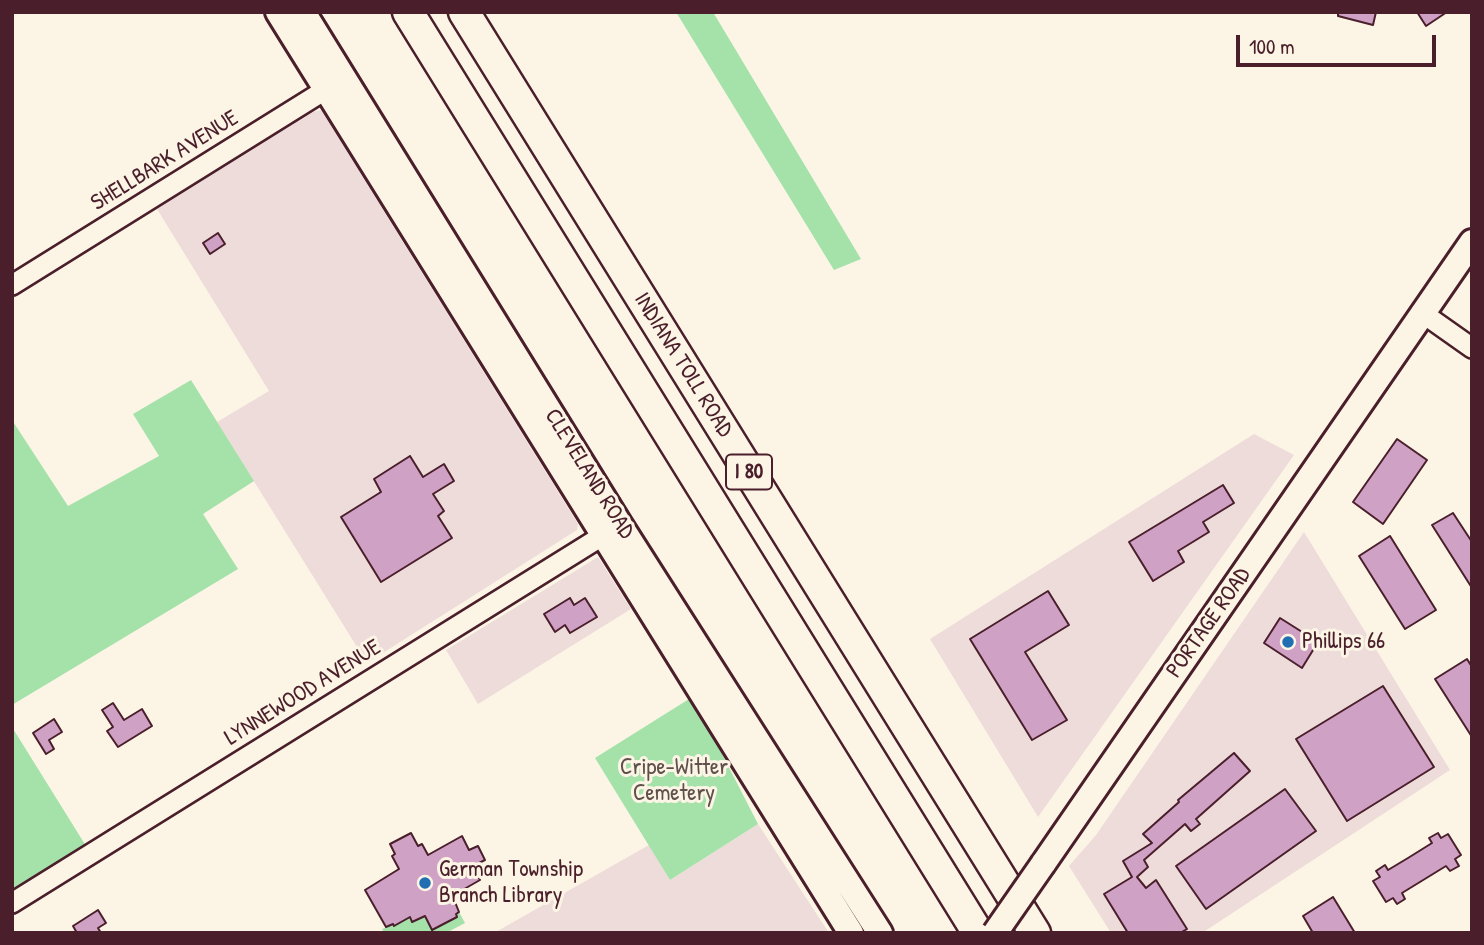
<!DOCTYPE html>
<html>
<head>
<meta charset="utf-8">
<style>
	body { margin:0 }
	#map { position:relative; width:1484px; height:945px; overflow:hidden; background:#fcf5e5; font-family:"Patrick Hand",sans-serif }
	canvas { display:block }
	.frame { position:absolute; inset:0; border:14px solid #4a1f2b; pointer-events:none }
	.scale { position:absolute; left:1236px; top:35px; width:200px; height:32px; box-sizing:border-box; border:4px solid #4a1f2b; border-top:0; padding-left:9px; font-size:21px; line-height:24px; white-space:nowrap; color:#4a1f2b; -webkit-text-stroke:5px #fcf5e5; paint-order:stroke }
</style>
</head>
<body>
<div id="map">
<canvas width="1484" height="945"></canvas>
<div class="frame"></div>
<div class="scale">100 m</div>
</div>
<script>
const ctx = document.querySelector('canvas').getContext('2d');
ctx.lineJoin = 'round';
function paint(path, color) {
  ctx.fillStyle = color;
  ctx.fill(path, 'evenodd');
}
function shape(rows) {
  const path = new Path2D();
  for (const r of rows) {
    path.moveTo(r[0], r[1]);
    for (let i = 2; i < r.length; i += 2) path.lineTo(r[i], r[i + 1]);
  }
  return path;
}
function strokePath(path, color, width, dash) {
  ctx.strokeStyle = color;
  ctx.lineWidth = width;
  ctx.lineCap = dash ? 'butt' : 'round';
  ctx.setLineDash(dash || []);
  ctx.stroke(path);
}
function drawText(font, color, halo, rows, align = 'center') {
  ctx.font = font + ' "Patrick Hand",sans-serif';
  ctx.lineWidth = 6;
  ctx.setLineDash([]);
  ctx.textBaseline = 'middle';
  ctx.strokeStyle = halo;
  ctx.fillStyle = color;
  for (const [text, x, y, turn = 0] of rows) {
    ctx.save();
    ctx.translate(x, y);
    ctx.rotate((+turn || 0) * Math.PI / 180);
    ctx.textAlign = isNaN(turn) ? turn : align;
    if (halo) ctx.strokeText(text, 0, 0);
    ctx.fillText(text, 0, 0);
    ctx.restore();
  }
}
paint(shape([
	[321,110,578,524,577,530,367,663,217,422,269,391,157,209,313,112],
	[1254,434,1294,455,1038,817,930,639],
	[1304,532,1450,770,1202,933,1111,933,1069,866,1096,835],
	[598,557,631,609,478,704,446,650],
	[758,824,829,933,494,933,649,845,670,880]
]), '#eedcdb');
paint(shape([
	[676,12,713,12,861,259,834,270],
	[191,380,254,481,203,514,238,569,12,705,12,420,68,506,159,456,133,414],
	[689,699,719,748,758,824,670,880,595,758],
	[12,727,86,846,12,890],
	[459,912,465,923,446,933,385,933,382,929,404,921,409,915,413,922,425,916,457,917,456,914]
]), '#a4e2aa');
const building = shape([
	[1338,12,1376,12,1373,25,1338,16,1338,12],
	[1417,12,1447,12,1426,26,1417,12],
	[218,233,225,244,210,254,203,243,218,233],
	[1397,439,1427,460,1383,524,1353,502,1397,439],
	[410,456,423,477,444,464,454,481,433,494,444,511,438,516,452,538,381,582,341,517,381,492,374,479,410,456],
	[1223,485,1234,503,1203,522,1209,532,1178,551,1184,562,1153,581,1129,542,1223,485],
	[1453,513,1472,542,1472,588,1432,525,1453,513],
	[1390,536,1436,610,1405,629,1359,556,1390,536],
	[1048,591,1069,625,1025,652,1067,720,1032,740,970,639,1048,591],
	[570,598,574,605,585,598,597,617,570,633,565,625,555,632,544,614,570,598],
	[1280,618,1318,642,1302,668,1264,643,1280,618],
	[1467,659,1472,667,1472,737,1435,679,1467,659],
	[1383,686,1434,767,1347,821,1296,739,1383,686],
	[113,703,124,720,142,709,152,726,118,747,107,731,113,727,102,710,113,703],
	[54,719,62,732,49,740,54,749,46,754,33,733,54,719],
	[1234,753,1250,771,1196,819,1200,824,1191,831,1185,824,1144,860,1148,867,1137,877,1146,888,1156,880,1187,929,1180,933,1128,933,1104,894,1132,877,1123,861,1152,843,1143,834,1179,802,1178,800,1234,753],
	[1285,789,1316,831,1206,909,1176,866,1285,789],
	[411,833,418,846,422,844,428,855,462,836,469,850,478,846,485,860,473,866,480,880,459,892,455,902,459,912,456,914,457,917,432,930,425,916,412,922,410,917,394,926,393,924,386,927,365,890,399,869,392,856,395,854,390,844,411,833],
	[1438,833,1441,838,1448,834,1461,855,1455,859,1459,866,1450,871,1446,866,1402,893,1405,899,1397,904,1393,898,1386,902,1373,881,1380,877,1376,871,1385,865,1388,870,1408,858,1432,843,1429,838,1438,833],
	[1333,897,1355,933,1313,933,1303,916,1333,897],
	[98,910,106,923,98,928,101,933,77,933,73,926,98,910]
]);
paint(building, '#cfa2c5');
strokePath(building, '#4a1f2b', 2);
const minor = shape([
	[12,285,338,82],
	[1421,312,1472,348],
	[12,903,615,528]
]);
const major = shape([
	[278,12,851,933],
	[303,12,620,525,880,933],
	[1043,864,1472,242]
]);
const highway = shape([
	[408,12,978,933],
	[464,12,1035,933]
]);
strokePath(minor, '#4a1f2b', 24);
strokePath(major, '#4a1f2b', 30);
strokePath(highway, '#4a1f2b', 35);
strokePath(minor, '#fcf5e5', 19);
strokePath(major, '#fcf5e5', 24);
strokePath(highway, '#fcf5e5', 30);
const majorBridge = shape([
	[995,933,1043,864]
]);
strokePath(majorBridge, '#4a1f2b', 30, []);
strokePath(majorBridge, '#fcf5e5', 24);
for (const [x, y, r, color] of [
	[1288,642,7,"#1f6fb2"],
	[425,883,7,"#1f6fb2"]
]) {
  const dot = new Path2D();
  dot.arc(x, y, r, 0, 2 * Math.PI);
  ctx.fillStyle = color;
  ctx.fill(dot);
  strokePath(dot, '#fcf5e5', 2.5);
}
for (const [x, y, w] of [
	[749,472,46]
]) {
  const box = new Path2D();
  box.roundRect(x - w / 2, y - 17.5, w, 35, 5);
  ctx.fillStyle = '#fcf5e5';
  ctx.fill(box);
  strokePath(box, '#4a1f2b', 2);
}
drawText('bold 21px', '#4a1f2b', null, [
	["I 80",749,472]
]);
drawText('23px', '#4a1f2b', '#fcf5e5', [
	["SHELLBARK AVENUE",165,161,-32],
	["INDIANA TOLL ROAD",683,365,58],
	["CLEVELAND ROAD",589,474,58],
	["PORTAGE ROAD",1209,623,-55],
	["LYNNEWOOD AVENUE",303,693,-32]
]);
drawText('23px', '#4a1f2b', '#fcf5e5', [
	["Phillips 66",1302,642],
	["German Township",439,870],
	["Branch Library",439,896]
], 'left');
drawText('23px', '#60504b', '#fcf5e5', [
	["Cripe-Witter",674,768],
	["Cemetery",674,794]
]);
</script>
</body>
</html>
